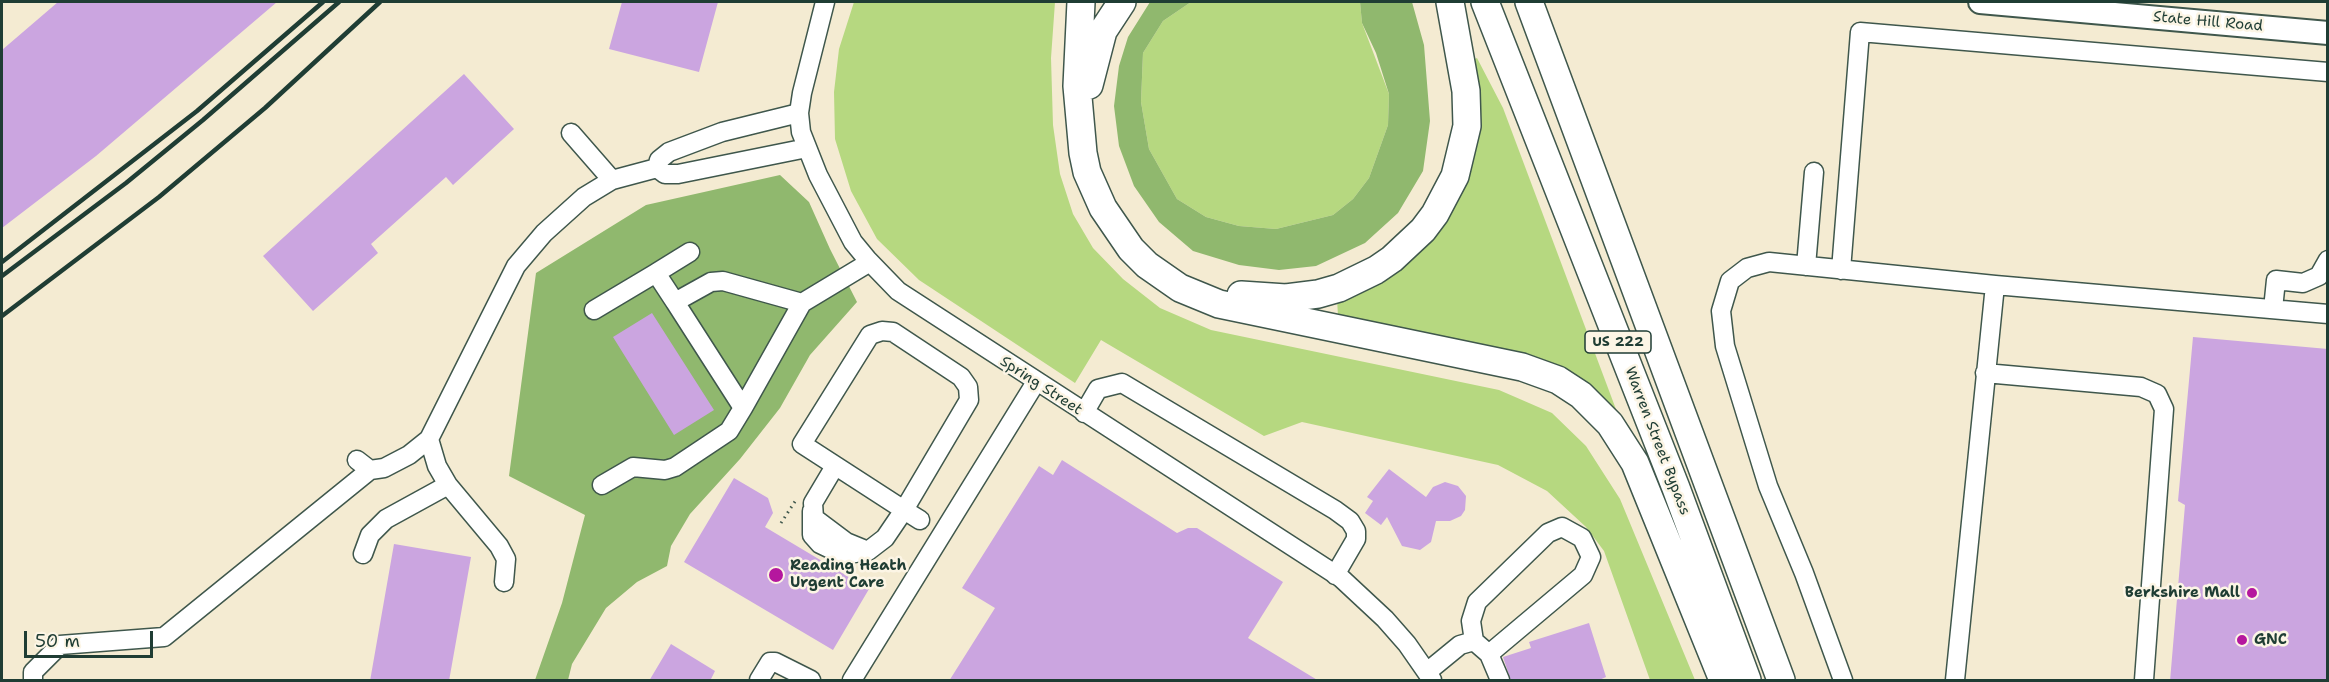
<!DOCTYPE html>
<html>
<head>
<meta charset="utf-8">
<style>
	body { margin:0 }
	#map { position:relative; width:2329px; height:682px; overflow:hidden; background:#f4ebd2; font-family:"Shantell Sans",sans-serif }
	canvas { display:block }
	.frame { position:absolute; inset:0; border:3px solid #1f3d34; pointer-events:none }
	.scale { position:absolute; left:24px; top:631px; width:129px; height:27px; box-sizing:border-box; border:3px solid #1f3d34; border-top:0; padding-left:8px; font-size:18px; line-height:21px; white-space:nowrap; color:#1f3d34; -webkit-text-stroke:4px #fcf5e5; paint-order:stroke }
</style>
</head>
<body>
<div id="map">
<canvas width="2329" height="682"></canvas>
<div class="frame"></div>
<div class="scale">50 m</div>
</div>
<script>
const ctx = document.querySelector('canvas').getContext('2d');
ctx.lineJoin = 'round';
function paint(path, color) {
  ctx.fillStyle = color;
  ctx.fill(path, 'evenodd');
}
function shape(rows) {
  const path = new Path2D();
  for (const r of rows) {
    path.moveTo(r[0], r[1]);
    for (let i = 2; i < r.length; i += 2) path.lineTo(r[i], r[i + 1]);
  }
  return path;
}
function strokePath(path, color, width, dash) {
  ctx.strokeStyle = color;
  ctx.lineWidth = width;
  ctx.lineCap = dash ? 'butt' : 'round';
  ctx.setLineDash(dash || []);
  ctx.stroke(path);
}
function drawText(font, color, halo, rows, align = 'center') {
  ctx.font = font + ' "Shantell Sans",sans-serif';
  ctx.lineWidth = 5;
  ctx.setLineDash([]);
  ctx.textBaseline = 'middle';
  ctx.strokeStyle = halo;
  ctx.fillStyle = color;
  for (const [text, x, y, turn = 0] of rows) {
    ctx.save();
    ctx.translate(x, y);
    ctx.rotate((+turn || 0) * Math.PI / 180);
    ctx.textAlign = isNaN(turn) ? turn : align;
    if (halo) ctx.strokeText(text, 0, 0);
    ctx.fillText(text, 0, 0);
    ctx.restore();
  }
}
paint(shape([
	[854,2,1055,2,1051,58,1053,125,1060,174,1073,214,1093,248,1123,279,1160,308,1211,330,1499,390,1552,413,1586,446,1620,499,1695,680,1650,680,1604,551,1586,527,1547,491,1498,465,1302,422,1264,436,1101,340,1075,383,919,280,877,239,851,191,835,139,834,92,839,49],
	[1191,2,1360,2,1362,23,1389,94,1388,125,1369,178,1353,199,1333,215,1276,229,1239,226,1206,217,1177,199,1149,149,1141,102,1143,53,1163,21],
	[1477,58,1503,108,1617,412,1338,316,1337,299,1446,216,1470,61]
]), '#b6d880');
paint(shape([
	[1150,2,1191,2,1163,21,1143,53,1141,102,1149,149,1177,199,1206,217,1239,226,1276,229,1333,215,1353,199,1369,178,1388,125,1389,94,1376,53,1362,23,1360,2,1412,2,1424,45,1430,121,1423,171,1398,213,1365,243,1316,266,1279,270,1239,265,1193,251,1159,222,1134,186,1119,146,1114,106,1119,66,1128,37],
	[780,175,809,202,830,249,857,302,810,355,780,408,740,459,690,514,671,546,667,566,637,582,606,608,572,664,568,680,535,680,562,603,585,515,509,476,536,273,646,205]
]), '#90b86e');
paint(shape([
	[58,2,277,2,96,156,2,228,2,50],
	[622,2,718,2,699,72,609,49],
	[464,74,514,129,453,185,446,177,371,244,378,253,313,311,263,256],
	[652,313,714,410,674,435,613,337],
	[2193,337,2328,349,2328,681,2170,681,2185,505,2178,501],
	[1062,460,1177,533,1188,528,1197,528,1283,582,1248,638,1319,681,949,681,995,608,962,588,1039,466,1053,475],
	[1389,469,1426,497,1433,487,1445,482,1458,486,1466,496,1465,510,1461,516,1450,521,1436,521,1431,542,1420,550,1402,546,1387,517,1381,525,1365,513,1373,501,1367,497],
	[734,478,768,498,773,513,765,527,869,589,833,650,684,562],
	[394,544,471,557,449,681,370,681],
	[1589,623,1606,677,1597,681,1511,681,1503,657,1531,648,1529,642],
	[671,644,715,671,710,681,649,681]
]), '#cba5e0');
const minor = shape([
	[825,2,802,93,799,113,801,132,818,175,853,242,867,259,898,291,1341,578,1385,619,1407,644,1432,680],
	[571,133,612,180],
	[657,168,659,160,669,152,722,132,799,113],
	[1806,266,1814,172],
	[1841,270,1860,32,2328,72],
	[656,273,690,252],
	[802,303,743,408,675,302,711,282,723,281,802,303,870,262],
	[2273,309,2276,280,2303,283,2319,276,2328,260],
	[594,310,656,273,675,302],
	[1985,373,2141,387,2157,394,2164,409,2144,680],
	[1084,413,1098,389,1122,383,1335,510,1350,521,1356,531,1356,539,1335,575],
	[429,439,437,466,448,485,499,546,506,559,504,582],
	[357,460,370,470,384,468,409,455,429,439,516,266,544,233,584,197,612,180,657,168,665,174,678,174,807,148],
	[835,466,813,503,814,518,846,542,868,551,885,538,904,510,969,400,968,387,961,377,893,332,882,331,870,335,802,444,904,510,920,520],
	[602,485,633,467,665,470,675,467,729,431,743,408],
	[812,511,812,535,820,544,843,555,867,551],
	[363,554,370,535,386,519,448,485],
	[1474,641,1471,621,1477,602,1548,533,1562,527,1582,538,1591,557,1583,575,1489,654],
	[1427,672,1460,645,1474,641,1489,654,1500,680],
	[33,680,33,672,60,645,164,637,370,470],
	[759,680,770,662,775,662,811,680],
	[852,680,1036,382],
	[1843,680,1804,573,1768,486,1725,346,1721,311,1730,281,1747,268,1769,262,1995,285,2328,314],
	[1955,680,1995,285]
]);
const major = shape([
	[1980,2,2328,33]
]);
const highway = shape([
	[1081,2,1077,86,1083,153,1087,172,1103,208,1131,249,1147,265,1180,288,1219,304,1522,367,1558,380,1581,395,1610,424,1635,463,1723,680],
	[1485,2,1676,488,1747,680],
	[1529,2,1781,680],
	[1089,85,1103,31,1122,2],
	[1241,295,1286,298,1318,294,1339,288,1376,270,1392,259,1423,230,1435,214,1455,176,1467,126,1466,91,1450,2]
]);
strokePath(minor, '#3f574c', 21);
strokePath(major, '#3f574c', 26);
strokePath(highway, '#3f574c', 30);
strokePath(shape([
	[781,523,796,500]
]), '#3f574c', 3, [1.5, 4.5]);
strokePath(minor, '#fff', 18);
strokePath(major, '#fff', 22);
strokePath(highway, '#fff', 27);
strokePath(shape([
	[2,262,197,111,323,2],
	[2,276,126,183,203,120,339,2],
	[2,316,159,197,265,108,380,2]
]), '#1f3d34', 4.5);
for (const [x, y, r, color] of [
	[776,575,8,"#b5179e"],
	[2252,593,6,"#b5179e"],
	[2242,640,6,"#b5179e"]
]) {
  const dot = new Path2D();
  dot.arc(x, y, r, 0, 2 * Math.PI);
  ctx.fillStyle = color;
  ctx.fill(dot);
  strokePath(dot, '#fcf5e5', 2);
}
for (const [x, y, w] of [
	[1618,342,66]
]) {
  const box = new Path2D();
  box.roundRect(x - w / 2, y - 11, w, 22, 4.5);
  ctx.fillStyle = '#fcf5e5';
  ctx.fill(box);
  strokePath(box, '#1f3d34', 1.5);
}
drawText('bold 14px', '#1f3d34', null, [
	["US 222",1618,342]
]);
drawText('15px', '#1f3d34', '#fcf5e5', [
	["State Hill Road",2208,22,5],
	["Spring Street",1041,386,33],
	["Warren Street Bypass",1657,441,69]
]);
drawText('bold 15px', '#1f3d34', '#fcf5e5', [
	["Reading Heath",790,566],
	["Urgent Care",790,583],
	["Berkshire Mall",2240,593,"right"],
	["GNC",2254,640]
], 'left');
</script>
</body>
</html>
